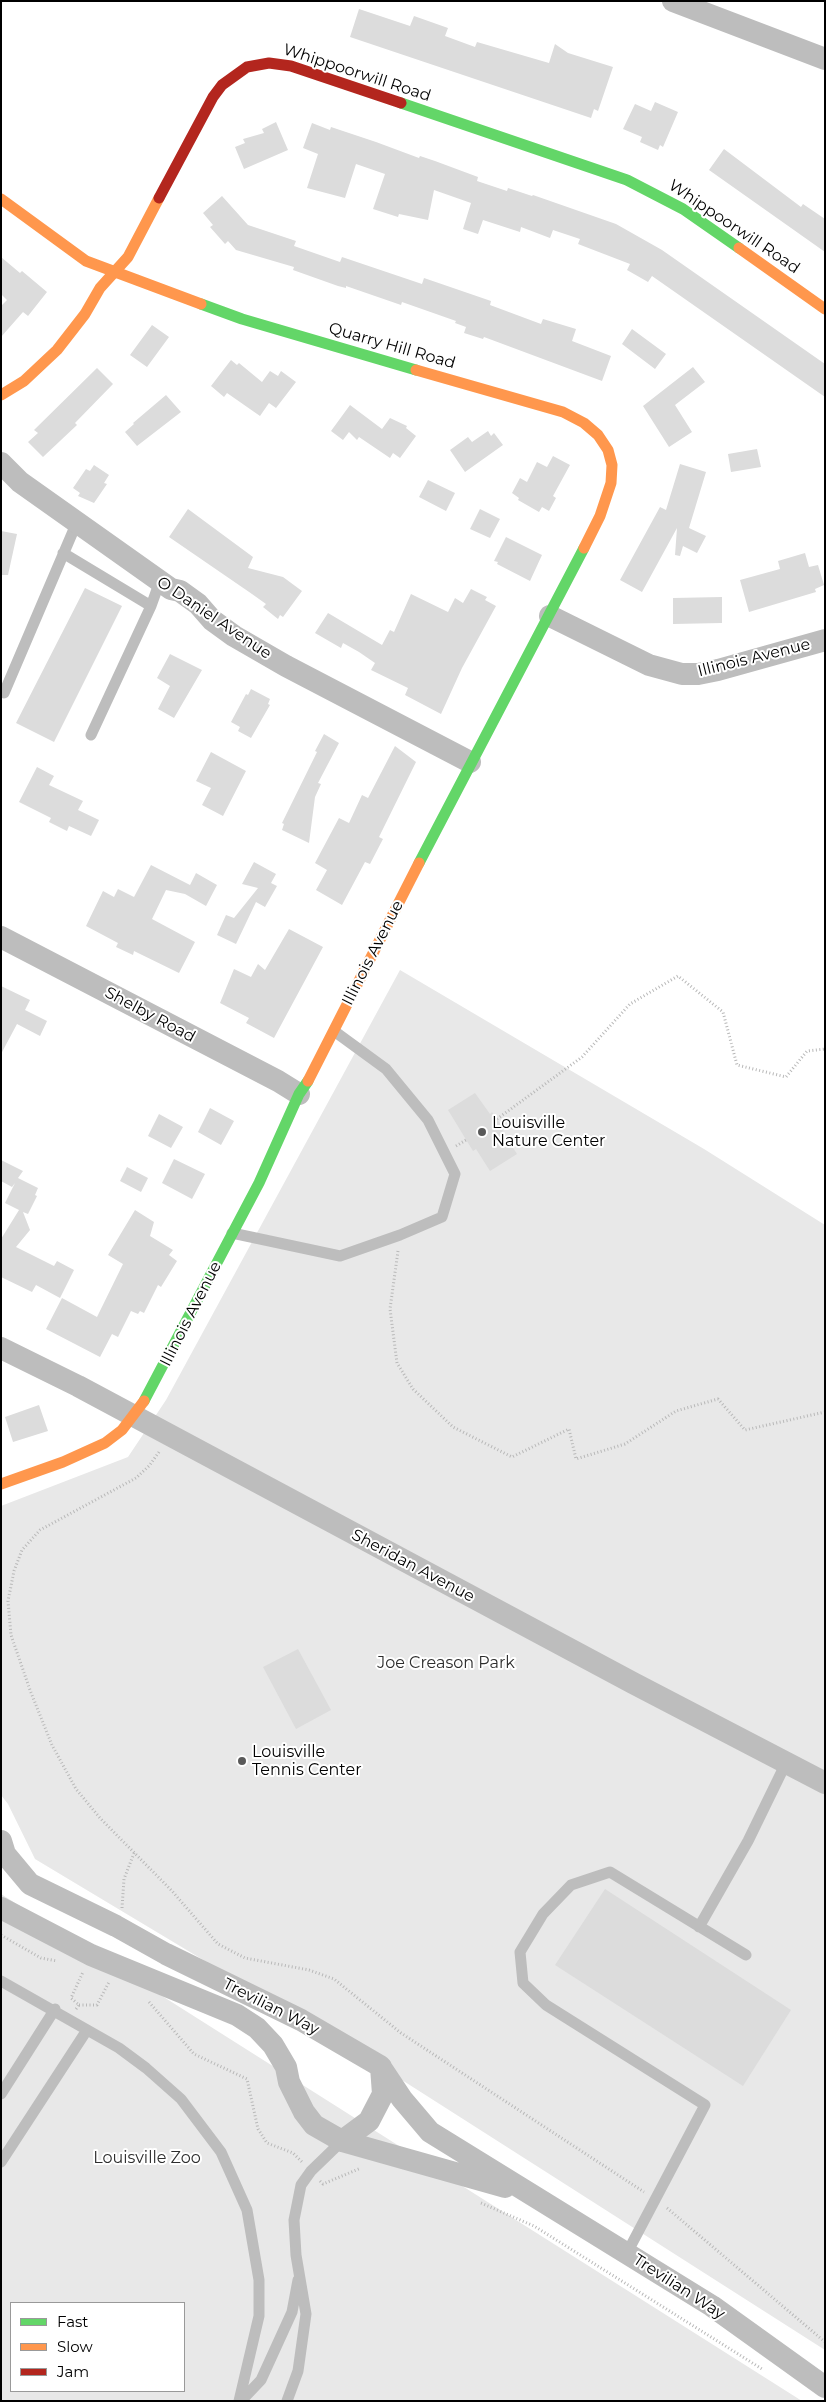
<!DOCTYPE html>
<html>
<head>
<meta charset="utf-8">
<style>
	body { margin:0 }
	#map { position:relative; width:826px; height:2402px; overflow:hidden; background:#fff; font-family:Montserrat,sans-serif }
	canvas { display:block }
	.frame { position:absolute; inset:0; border:2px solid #000; pointer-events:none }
	.legend { position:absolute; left:10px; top:2302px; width:175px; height:90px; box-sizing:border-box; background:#fff; border:1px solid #999; margin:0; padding:6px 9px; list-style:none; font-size:15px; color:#000 }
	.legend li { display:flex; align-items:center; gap:10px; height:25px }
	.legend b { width:25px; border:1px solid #999 }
</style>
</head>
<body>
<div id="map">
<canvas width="826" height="2402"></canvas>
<div class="frame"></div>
<ul class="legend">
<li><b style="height:6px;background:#63d668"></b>Fast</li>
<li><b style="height:6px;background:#ff974d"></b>Slow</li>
<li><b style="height:6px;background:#b3261e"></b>Jam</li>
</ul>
</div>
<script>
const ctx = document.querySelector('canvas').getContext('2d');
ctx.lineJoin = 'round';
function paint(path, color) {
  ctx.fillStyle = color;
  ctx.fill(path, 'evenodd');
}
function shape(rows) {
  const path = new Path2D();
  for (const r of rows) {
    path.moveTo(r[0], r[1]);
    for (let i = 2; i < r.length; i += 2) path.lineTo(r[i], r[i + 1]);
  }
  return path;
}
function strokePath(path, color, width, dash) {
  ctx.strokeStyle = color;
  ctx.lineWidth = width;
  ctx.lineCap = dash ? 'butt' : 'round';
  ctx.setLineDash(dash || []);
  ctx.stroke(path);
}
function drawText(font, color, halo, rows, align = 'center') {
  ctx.font = font + ' Montserrat,sans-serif';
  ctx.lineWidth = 4;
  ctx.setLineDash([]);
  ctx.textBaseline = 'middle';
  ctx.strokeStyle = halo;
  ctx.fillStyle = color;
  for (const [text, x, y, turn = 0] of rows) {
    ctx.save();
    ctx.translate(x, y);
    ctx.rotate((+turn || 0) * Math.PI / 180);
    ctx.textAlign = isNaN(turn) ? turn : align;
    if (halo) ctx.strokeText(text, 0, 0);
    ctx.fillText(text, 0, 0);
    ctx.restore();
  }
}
paint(shape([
	[400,970,704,1149,825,1225,825,2350,380,2066,35,1859,8,1804,1,1795,1,1506,128,1457,166,1400],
	[1,1894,802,2401,1,2401],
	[11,2303,184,2303,184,2391,11,2391]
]), '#e8e8e8');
paint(shape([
	[359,9,410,26,414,16,448,28,445,36,475,47,477,42,549,63,555,44,568,53,613,67,598,111,594,109,591,118,350,37],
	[655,102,678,112,663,147,660,145,658,150,640,142,642,137,623,129,635,104,651,111],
	[276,122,288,150,244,169,235,147,245,143,243,139,264,133,262,129],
	[312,123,330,130,331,127,376,142,419,158,420,156,435,161,478,177,477,181,507,191,508,188,532,196,533,195,616,224,662,250,825,364,825,397,652,276,648,282,627,270,630,264,578,244,580,239,553,230,550,238,521,227,520,232,483,220,478,234,463,229,471,203,434,190,428,220,399,214,398,217,373,209,385,174,356,164,345,198,307,188,318,154,303,148],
	[724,149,801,207,803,204,825,219,825,252,709,170],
	[222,196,248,225,296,241,294,246,340,262,342,257,422,284,424,278,491,301,490,305,541,324,543,319,576,329,572,341,611,356,602,381,484,337,483,339,464,333,466,327,455,323,456,321,402,302,401,305,346,286,346,288,338,286,293,270,294,267,236,250,228,241,225,244,210,227,213,225,203,213],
	[1,257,20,273,22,271,47,292,28,316,23,312,1,337,1,306,7,300,1,294],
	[152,325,169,337,147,367,130,355],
	[632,329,666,354,655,369,622,344],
	[231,360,237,365,239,363,262,382,270,371,278,376,281,371,296,382,276,408,269,403,260,416,227,393,224,397,211,386],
	[693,367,705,382,675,405,692,432,669,447,643,406],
	[97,368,113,384,75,423,77,425,43,457,28,442,38,433,34,430],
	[166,395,181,412,137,446,125,432,134,424,133,423],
	[350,405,382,429,390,418,407,426,406,428,416,436,400,458,393,453,390,458,359,437,357,440,349,432,343,440,331,431],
	[488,431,491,436,494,433,503,445,465,472,450,450,468,437,472,442],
	[757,449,761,467,731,472,728,454],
	[553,456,570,465,553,496,556,498,549,511,542,507,539,512,518,500,519,498,512,493,520,478,527,482,537,462,547,467],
	[680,464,706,472,689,528,706,536,697,553,683,546,680,556,675,555,677,528,642,592,620,580,660,507,666,510],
	[94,465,109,475,104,483,107,484,94,503,78,496,80,493,73,488,86,469,90,471],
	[428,480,455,493,446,511,419,497],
	[188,509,253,557,248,568,283,577,302,591,283,617,280,615,278,619,263,607,266,604,252,594,169,537],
	[480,509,500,519,490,538,470,529],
	[1,531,17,534,8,575,1,575],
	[506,537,542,555,530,581,497,564,498,562,494,561],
	[805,553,809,567,818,565,824,585,815,589,816,592,749,612,740,580,780,569,778,561],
	[85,588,122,606,54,742,16,723],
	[471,589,487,597,485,600,496,606,462,668,441,714,405,695,408,688,371,670,375,663,359,652,343,643,341,648,315,633,328,613,382,645,390,630,394,632,411,594,448,612,455,598,463,603],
	[722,597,722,623,673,624,673,598],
	[170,654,202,670,174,718,158,709,170,686,157,678],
	[251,689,270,699,268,704,270,705,251,738,238,731,240,727,231,722,246,694,248,695],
	[324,734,339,743,318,783,321,784,315,797,309,843,282,830,284,824,282,823,317,752,315,751],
	[395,746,416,762,379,837,383,839,370,864,365,862,342,905,316,890,327,870,315,863,339,818,349,823,362,795,368,798],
	[211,752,246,771,223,816,202,805,211,788,196,781],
	[37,767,54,776,49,785,83,801,78,810,99,820,91,836,69,826,67,831,49,822,51,818,19,802],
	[254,862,276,874,271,883,277,886,265,907,256,902,236,944,217,935,226,915,234,918,258,888,242,884],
	[151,865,190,885,196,873,217,885,206,906,185,894,166,890,152,919,195,942,179,973,134,951,133,955,116,947,118,943,86,926,103,891,114,897,118,889,134,897],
	[289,929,323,947,274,1038,246,1023,249,1018,220,1003,234,969,251,977,258,964,265,970],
	[1,986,30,1000,25,1010,47,1021,40,1036,17,1024,1,1054],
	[475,1093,490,1114,492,1112,499,1122,504,1130,502,1131,517,1154,490,1171,476,1149,473,1151,448,1110],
	[210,1108,234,1121,221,1145,198,1132],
	[159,1114,183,1127,171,1148,148,1136],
	[174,1159,205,1174,192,1199,162,1183],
	[1,1160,23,1171,18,1178,38,1188,35,1195,37,1196,28,1214,23,1212,30,1230,16,1247,54,1266,57,1261,74,1270,60,1298,36,1285,32,1292,1,1277,1,1239,19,1210,5,1203,15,1183,12,1187,1,1181],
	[127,1167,148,1178,141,1192,120,1181],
	[135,1210,154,1222,150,1236,173,1250,169,1255,177,1261,161,1287,158,1285,144,1313,140,1311,138,1314,131,1311,118,1337,112,1334,100,1357,46,1329,62,1298,97,1317,123,1264,108,1255],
	[39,1405,48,1431,13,1442,5,1417],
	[298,1649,331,1710,296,1729,263,1667],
	[605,1889,791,2010,743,2086,555,1965]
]), '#dcdcdc');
strokePath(shape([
	[497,1119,582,1057,630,1004,678,976,723,1012,737,1065,786,1077,807,1051,825,1049],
	[456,1146,466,1140],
	[398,1251,390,1309,397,1363,413,1389,453,1427,512,1457,569,1429,576,1459,625,1444,676,1411,718,1399,745,1430,825,1412],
	[159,1452,149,1466,136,1478,40,1530,22,1550,14,1571,8,1601,11,1635,30,1690,52,1745,76,1789,100,1818,172,1891,218,1944,245,1958,309,1970,334,1979,401,2033,644,2192],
	[122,1908,124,1879,134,1853],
	[1,1935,41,1958,57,1961],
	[149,2002,194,2054,247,2079,258,2129,267,2143,293,2153,302,2162],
	[79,2005,97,2005,109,1982],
	[76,2009,79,2005,71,1998,83,1972],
	[320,2181,323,2184,361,2168],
	[481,2203,534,2226,762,2369],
	[667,2208,825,2342]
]), '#b8b8b8', 3, [1, 2.5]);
strokePath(shape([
	[63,553,151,606,160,581],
	[4,693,77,522],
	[91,735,151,606],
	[232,1233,340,1256,400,1235,442,1217,455,1174,428,1120,386,1069,334,1031],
	[699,1927,748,1841,786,1763],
	[1,1981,119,2048,146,2068,181,2099,221,2152,247,2210,259,2280,259,2316,239,2401],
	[1,2094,55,2009],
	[1,2162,87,2030],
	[627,2253,705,2105,546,2005,523,1983,520,1952,543,1914,571,1885,610,1872,746,1955],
	[241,2401,261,2380,292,2312,298,2280],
	[287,2401,298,2371,306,2314,296,2255,294,2220,301,2185,311,2171,342,2141]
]), '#bdbdbd', 11);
strokePath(shape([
	[673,1,825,59],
	[1,463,20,482,171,589,180,591,198,604,212,620,234,636,286,666,470,762],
	[550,616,649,665,682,674,698,674,718,670,825,640],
	[1,937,278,1081,299,1094],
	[1,1348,78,1386,633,1683,825,1783],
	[1,1841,5,1854,30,1884,116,1926,166,1954,301,2020,380,2066,402,2099,430,2132,712,2306,825,2387],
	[1,1908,91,1955,237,2015,257,2028,273,2045,286,2067,289,2082,304,2112,314,2125,342,2141,505,2187],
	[342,2141,369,2121,383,2094,381,2067]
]), '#bdbdbd', 22);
strokePath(shape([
	[401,103,627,180,683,209,739,248],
	[201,304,242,319,416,370],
	[419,863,584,548],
	[144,1401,259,1183,299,1094,308,1081]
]), '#63d668', 11);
strokePath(shape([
	[1,199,86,261,201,304],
	[739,248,825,309],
	[416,370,563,412,584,423,598,435,608,450,612,465,611,483,600,516,584,548],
	[1,395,24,381,57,350,85,314,100,288,128,257,159,198],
	[308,1081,419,863],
	[1,1484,63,1462,105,1443,122,1430,144,1401]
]), '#ff974d', 11);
strokePath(shape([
	[159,198,213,97,222,85,247,67,269,63,291,66,401,103]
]), '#b3261e', 11);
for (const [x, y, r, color] of [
	[482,1132,5,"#595959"],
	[242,1761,5,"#595959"]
]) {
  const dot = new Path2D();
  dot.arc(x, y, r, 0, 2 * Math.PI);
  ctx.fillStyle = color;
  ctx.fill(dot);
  strokePath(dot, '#fff', 2);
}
drawText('16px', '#000', '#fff', [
	["Whippoorwill Road",357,73,18],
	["Whippoorwill Road",734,227,34],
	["Quarry Hill Road",392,346,16],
	["O Daniel Avenue",214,618,34],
	["Illinois Avenue",754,658,-14],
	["Illinois Avenue",373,953,-63],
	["Shelby Road",150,1015,28],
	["Illinois Avenue",191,1314,-63],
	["Sheridan Avenue",413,1566,28],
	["Trevilian Way",271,2007,27],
	["Trevilian Way",679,2287,33]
]);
drawText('16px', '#000', '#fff', [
	["Louisville",492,1123],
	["Nature Center",492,1141],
	["Louisville",252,1752],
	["Tennis Center",252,1770]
], 'left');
drawText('16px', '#2d2d2d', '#fff', [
	["Joe Creason Park",446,1663],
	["Louisville Zoo",147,2158]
]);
</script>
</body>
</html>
